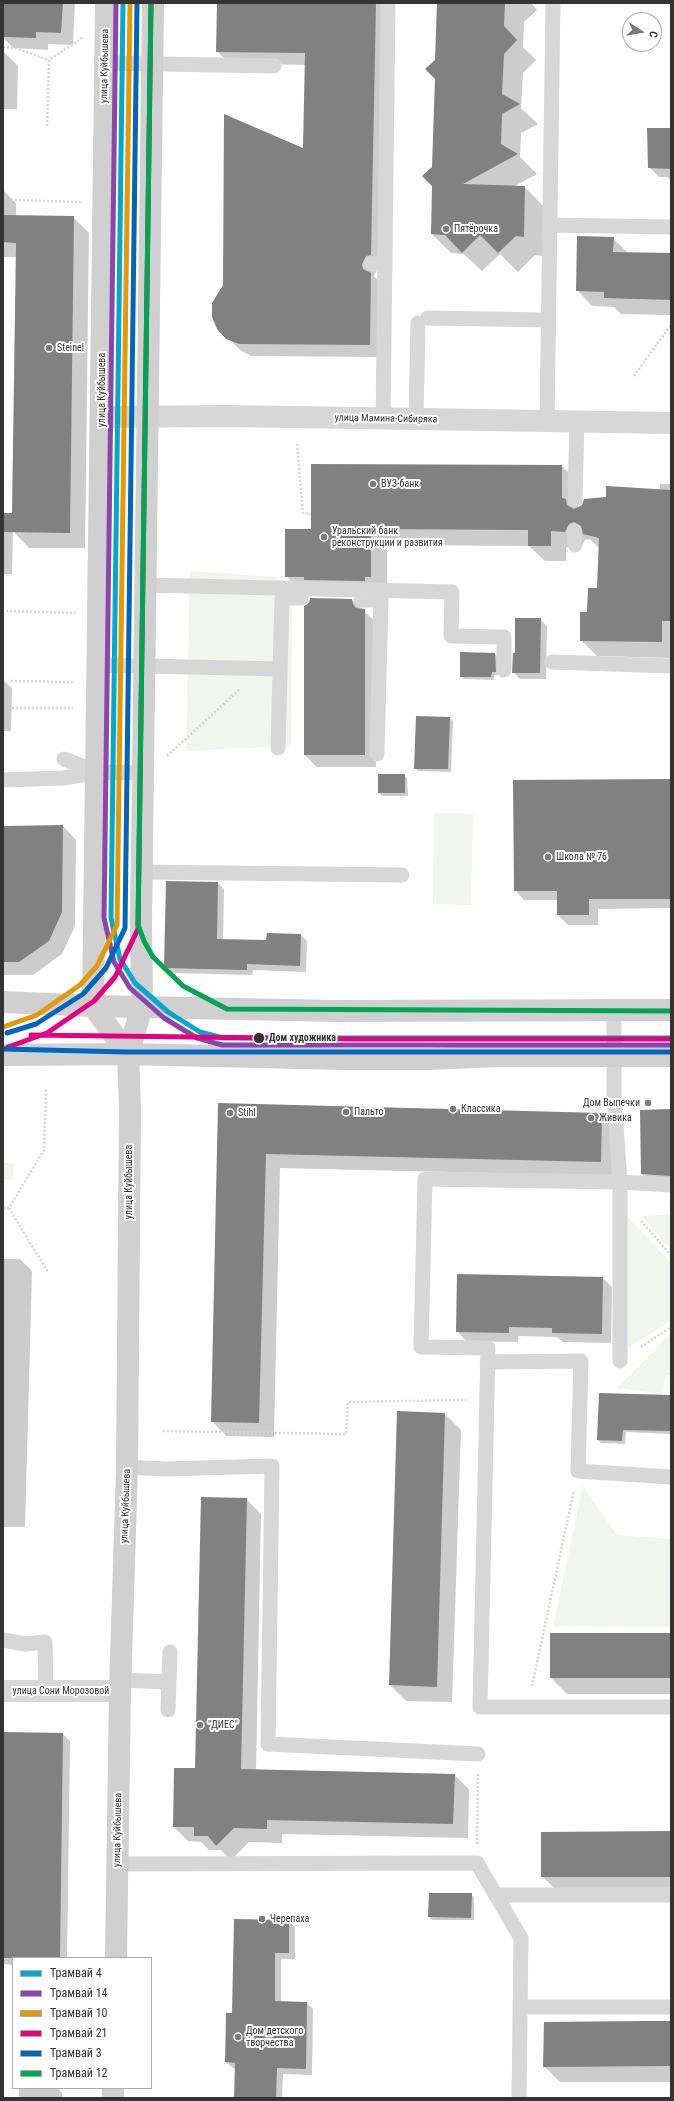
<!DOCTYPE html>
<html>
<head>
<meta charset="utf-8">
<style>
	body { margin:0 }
	#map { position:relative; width:674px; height:2101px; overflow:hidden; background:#fff; font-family:"Roboto Condensed",sans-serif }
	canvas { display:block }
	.frame { position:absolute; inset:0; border:4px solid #333; pointer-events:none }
	.legend { position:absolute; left:12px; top:1957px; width:140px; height:132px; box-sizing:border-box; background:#fff; border:1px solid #adadad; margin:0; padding:5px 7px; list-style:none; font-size:12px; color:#333 }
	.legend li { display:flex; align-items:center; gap:8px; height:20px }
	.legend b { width:20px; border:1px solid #adadad }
	.north { position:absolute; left:622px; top:12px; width:40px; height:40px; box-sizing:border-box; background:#fff; border:1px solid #adadad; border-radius:50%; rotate:102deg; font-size:11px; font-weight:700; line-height:16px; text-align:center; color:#333 }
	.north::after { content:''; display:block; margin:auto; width:14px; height:18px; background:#7a7a7a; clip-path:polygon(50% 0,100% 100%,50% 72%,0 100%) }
</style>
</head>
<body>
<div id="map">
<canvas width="674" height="2101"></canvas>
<div class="frame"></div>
<ul class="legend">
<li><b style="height:5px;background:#00a9ce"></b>Трамвай 4</li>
<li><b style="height:5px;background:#8e44ad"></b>Трамвай 14</li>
<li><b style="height:5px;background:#e39a05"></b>Трамвай 10</li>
<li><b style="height:5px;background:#e5007d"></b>Трамвай 21</li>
<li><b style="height:5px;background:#0065bd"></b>Трамвай 3</li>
<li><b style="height:5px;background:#00a651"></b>Трамвай 12</li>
</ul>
<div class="north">С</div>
</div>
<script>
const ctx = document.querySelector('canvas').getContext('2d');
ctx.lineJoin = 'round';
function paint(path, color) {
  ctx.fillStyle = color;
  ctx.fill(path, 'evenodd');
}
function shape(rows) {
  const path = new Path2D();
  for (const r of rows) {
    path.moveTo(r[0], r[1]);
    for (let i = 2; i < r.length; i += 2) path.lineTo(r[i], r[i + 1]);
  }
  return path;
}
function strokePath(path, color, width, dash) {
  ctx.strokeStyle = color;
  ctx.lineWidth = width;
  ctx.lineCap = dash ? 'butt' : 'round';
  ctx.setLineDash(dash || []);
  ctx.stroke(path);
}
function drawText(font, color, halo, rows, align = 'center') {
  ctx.font = font + ' "Roboto Condensed",sans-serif';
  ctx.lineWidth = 4;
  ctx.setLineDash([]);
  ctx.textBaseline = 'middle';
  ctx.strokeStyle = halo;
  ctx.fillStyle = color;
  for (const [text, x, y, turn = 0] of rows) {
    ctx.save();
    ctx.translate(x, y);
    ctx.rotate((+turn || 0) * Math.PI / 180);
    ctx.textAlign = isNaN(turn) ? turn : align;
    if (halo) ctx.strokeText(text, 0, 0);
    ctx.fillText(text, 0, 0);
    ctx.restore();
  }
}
paint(shape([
	[190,571,276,577,292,609,291,746,186,751],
	[434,813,473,814,471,905,433,904],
	[3,1163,14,1163,13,1180,3,1179],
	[625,1214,671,1263,671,1321,626,1349],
	[671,1214,671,1250,642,1216],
	[671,1333,671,1375,666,1375,663,1394,617,1388],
	[583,1486,617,1535,671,1539,671,1627,553,1626]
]), '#f1f5ed');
paint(shape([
	[3,3,75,3,73,45,48,44,48,50,14,48,3,38],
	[218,3,388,3,378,268,374,276,382,286,382,357,251,356,240,350,218,328,304,150,306,65,229,63,217,51],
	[438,3,531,3,537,10,524,22,523,47,536,60,523,73,521,108,538,124,521,133,520,157,537,174,513,187,525,187,544,207,543,256,535,255,518,272,500,254,482,271,464,254,451,253,432,234],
	[3,51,18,66,17,109,3,109],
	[671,126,671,181,667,177,659,177,649,167,648,150],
	[3,190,16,203,16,216,73,217,89,233,85,548,29,548,13,531,12,574,3,574,3,520,13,531,17,257,3,257],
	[613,238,628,253,671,254,671,315,621,314,614,307,592,306,577,290],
	[562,466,578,482,577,509,660,490,660,484,671,484,671,658,597,656,581,640,588,613,598,589,600,549,590,539,585,540,581,547,566,547,566,561,545,561,529,546,387,545,387,592,302,592,286,576,312,530],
	[352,600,376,622,376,767,317,767,305,755],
	[540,619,547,626,546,679,520,679,513,672,516,654],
	[495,654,498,657,498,675,494,675,494,680,464,679,461,676],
	[3,680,12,688,11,731,3,731],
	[450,718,453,721,451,772,418,771,415,768],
	[404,775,407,778,408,796,382,796,379,793],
	[671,780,671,908,598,909,598,925,568,925,558,915,558,900,524,900,515,890],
	[63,826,76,840,75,926,62,954,33,975,3,975,3,827],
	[218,883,224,889,223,940,267,941,268,934,301,935,307,941,306,972,253,970,252,975,171,973,165,967],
	[219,1104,602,1114,616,1128,615,1176,280,1168,274,1437,226,1436,212,1421],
	[671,1110,671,1189,657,1188,642,1174],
	[3,1259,20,1259,32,1271,25,1527,3,1527],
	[603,1278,612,1287,611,1343,563,1342,557,1337,518,1336,518,1342,466,1341,457,1331],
	[671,1396,671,1434,626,1432,625,1444,601,1443,598,1440],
	[398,1412,445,1414,461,1430,452,1702,406,1701,390,1685],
	[246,1499,261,1514,256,1770,454,1775,469,1789,468,1838,282,1834,282,1843,249,1842,231,1860,221,1850,209,1850,201,1842,188,1841,174,1827,196,1769],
	[551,1634,671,1634,671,1694,567,1694,551,1678],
	[3,1733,63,1734,70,1741,67,1958,13,1958,13,1965,3,1964],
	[671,1832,671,1892,558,1892,542,1876],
	[430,1894,471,1894,474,1898,474,1920,432,1920,429,1917],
	[289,1921,295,1927,295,1959,281,1959,281,2003,307,2003,313,2009,312,2075,283,2074,282,2098,235,2098,236,2069,233,2068,226,2062,233,2014],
	[671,2022,671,2082,560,2082,544,2066],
	[19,2088,58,2088,62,2093,62,2098,19,2098]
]), '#0003');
paint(shape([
	[3,3,63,3,61,33,36,32,36,38,3,37],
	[217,3,376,3,371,255,366,256,362,264,363,269,371,273,370,345,239,344,226,339,217,329,212,317,212,303,223,285,224,114,303,148,305,53,216,52],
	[437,3,505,3,504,26,517,40,504,54,502,94,520,104,502,114,501,144,518,154,463,184,525,186,524,237,516,236,498,253,480,235,462,253,445,235,431,234,432,186,422,176,432,167,435,79,425,69,435,60],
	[647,128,671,128,671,169,648,168],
	[3,215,74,216,70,533,3,532,3,513,12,513,16,243,3,242],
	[577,236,614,237,613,252,671,253,671,300,604,298,604,292,576,291],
	[311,464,562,465,562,498,566,499,567,505,574,509,582,505,584,499,606,497,606,486,671,490,671,621,662,621,662,642,580,641,580,612,587,612,588,588,597,588,599,538,583,534,581,526,574,522,569,524,565,532,551,531,551,546,528,546,528,530,371,529,371,577,365,577,365,581,304,580,304,577,285,577,285,529,311,529],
	[310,598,352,599,353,604,356,608,365,609,365,755,304,755,304,606,309,603],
	[515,618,541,618,540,673,512,673,513,653,515,653],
	[460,652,495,653,496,672,492,672,491,677,460,677],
	[416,716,450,717,448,769,414,769],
	[378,774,405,774,405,793,378,793],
	[671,779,671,899,589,899,589,915,557,915,557,891,514,891,513,780],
	[63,825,62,912,49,941,19,962,3,962,3,826],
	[166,881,218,882,217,939,266,940,267,933,301,934,300,966,247,964,247,970,164,968],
	[218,1103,602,1113,601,1162,266,1154,259,1423,211,1422],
	[671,1109,671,1176,641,1174,640,1110],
	[457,1274,603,1277,602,1334,552,1333,552,1328,509,1327,509,1333,456,1332],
	[599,1393,671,1395,671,1431,623,1430,622,1441,597,1440],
	[397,1411,445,1413,437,1687,389,1685],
	[201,1497,247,1498,241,1769,455,1774,453,1824,267,1820,267,1829,234,1828,216,1846,208,1836,194,1836,194,1827,173,1827,174,1768,195,1768],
	[550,1633,671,1633,671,1678,550,1678],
	[3,1732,63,1733,60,1958,3,1958],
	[671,1831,671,1877,541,1877,541,1832],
	[429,1893,472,1893,471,1918,428,1917],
	[234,1919,289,1920,289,1953,275,1953,275,2001,307,2002,306,2069,277,2068,276,2098,234,2098,235,2063,225,2062,226,2013,232,2013],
	[644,2021,671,2021,671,2066,543,2067,544,2022]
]), '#818181');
strokePath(shape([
	[3,47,15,48,49,60],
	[47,126,49,60,82,38],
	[11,200,81,202],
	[634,376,671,325],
	[297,444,303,513,311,514],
	[6,611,75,613],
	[11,681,73,682],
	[12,708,73,708],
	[167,756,240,689],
	[3,1208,9,1208,44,1150,46,1088],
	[9,1208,48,1272],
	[641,1221,671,1255],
	[641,1347,671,1327],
	[163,1431,346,1434,348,1402,466,1400],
	[532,1686,574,1490],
	[477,1844,478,1773]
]), '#d6d6d6', 2.5, [2, 2]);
strokePath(shape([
	[105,63,274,66],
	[550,225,671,227],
	[371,264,385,264],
	[428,318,548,320],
	[383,420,388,3],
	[416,420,418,323],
	[547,422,553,3],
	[575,500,577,422],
	[574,531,575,545],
	[145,585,452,592,451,636,504,637,504,670],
	[361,600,381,600,377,754],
	[552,662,671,666],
	[99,665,280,669],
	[278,748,282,598,301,598],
	[97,772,143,773],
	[3,780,64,778,97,772,64,759],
	[142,872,402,875],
	[614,1010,614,1096,620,1182,620,1361],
	[671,1185,620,1182,425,1179,421,1347,488,1348,480,1707,671,1707],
	[487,1362,581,1361,578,1471,671,1477],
	[127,1467,165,1469,272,1466,268,1744,478,1754],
	[3,1640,25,1644,45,1642,46,1691],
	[120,1680,169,1682],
	[168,1710,170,1652],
	[117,1864,477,1863,521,1938,519,2098],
	[497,1895,671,1895],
	[520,2007,671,2007]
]), '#d7d7d7', 15);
strokePath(shape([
	[101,417,229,416,671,423],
	[3,1691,120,1691]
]), '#d7d7d7', 22);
strokePath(shape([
	[106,3,93,1006,128,1054],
	[3,1002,93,1006,336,1011,671,1010],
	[3,1055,128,1054,343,1059,429,1059,501,1056,671,1056],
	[116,1958,120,1691,127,1467,130,1109,128,1054,142,1007,141,921,153,3],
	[113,2098,113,2088]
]), '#d0d0d0', 22);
strokePath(shape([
	[123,3,111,918,120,959,135,983,168,1012,200,1032,223,1038,671,1038]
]), '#00a9ce', 5);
strokePath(shape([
	[116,3,104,918,114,962,130,988,164,1018,197,1038,222,1045,671,1045]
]), '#8e44ad', 5);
strokePath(shape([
	[3,1027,37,1015,80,985,97,966,117,925,130,3]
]), '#e39a05', 5);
strokePath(shape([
	[31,1035,351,1039,671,1039],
	[8,1047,47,1033,94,1001,115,977,138,929,151,3]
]), '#e5007d', 5);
strokePath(shape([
	[7,1033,36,1024,83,994,106,968,125,928,137,3],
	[3,1049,126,1052,671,1052]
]), '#0065bd', 5);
strokePath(shape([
	[151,3,138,925,144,941,153,957,183,986,227,1009,671,1011]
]), '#00a651', 5);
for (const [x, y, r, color] of [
	[446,229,4,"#7a7a7a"],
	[49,348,4,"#7a7a7a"],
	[373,484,4,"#7a7a7a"],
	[324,537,4,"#7a7a7a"],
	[548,857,4,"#7a7a7a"],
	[259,1038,6,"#333"],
	[648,1103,4,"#7a7a7a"],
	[453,1109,4,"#7a7a7a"],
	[346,1112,4,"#7a7a7a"],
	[230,1113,4,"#7a7a7a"],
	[591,1118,4,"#7a7a7a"],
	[200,1725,4,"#7a7a7a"],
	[262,1919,4,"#7a7a7a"],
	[238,2037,4,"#7a7a7a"]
]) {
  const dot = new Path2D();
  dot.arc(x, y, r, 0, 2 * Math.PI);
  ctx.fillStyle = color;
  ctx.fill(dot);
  strokePath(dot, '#fff', 1.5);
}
drawText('10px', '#333', '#fff', [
	["улица Куйбышева",105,66,-89],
	["улица Куйбышева",102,390,-90],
	["улица Мамина-Сибиряка",386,419,1],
	["улица Куйбышева",129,1182,-90],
	["улица Куйбышева",126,1506,-88],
	["улица Сони Морозовой",61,1691],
	["улица Куйбышева",118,1830,-89]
]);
drawText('10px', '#333', '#fff', [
	["Пятёрочка",454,229],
	["Steinel",57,348],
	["ВУЗ-банк",381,484],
	["Уральский банк",332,531],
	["реконструкции и развития",332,543],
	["Школа № 76",556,857],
	["Дом Выпечки",640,1103,"right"],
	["Классика",461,1109],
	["Пальто",354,1112],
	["Stihl",238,1113],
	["Живика",599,1118],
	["\"ДИЕС\"",208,1725],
	["Черепаха",270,1919],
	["Дом детского",246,2031],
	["творчества",246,2043]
], 'left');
drawText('bold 10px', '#333', '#fff', [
	["Дом художника",269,1038]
], 'left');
</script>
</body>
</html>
